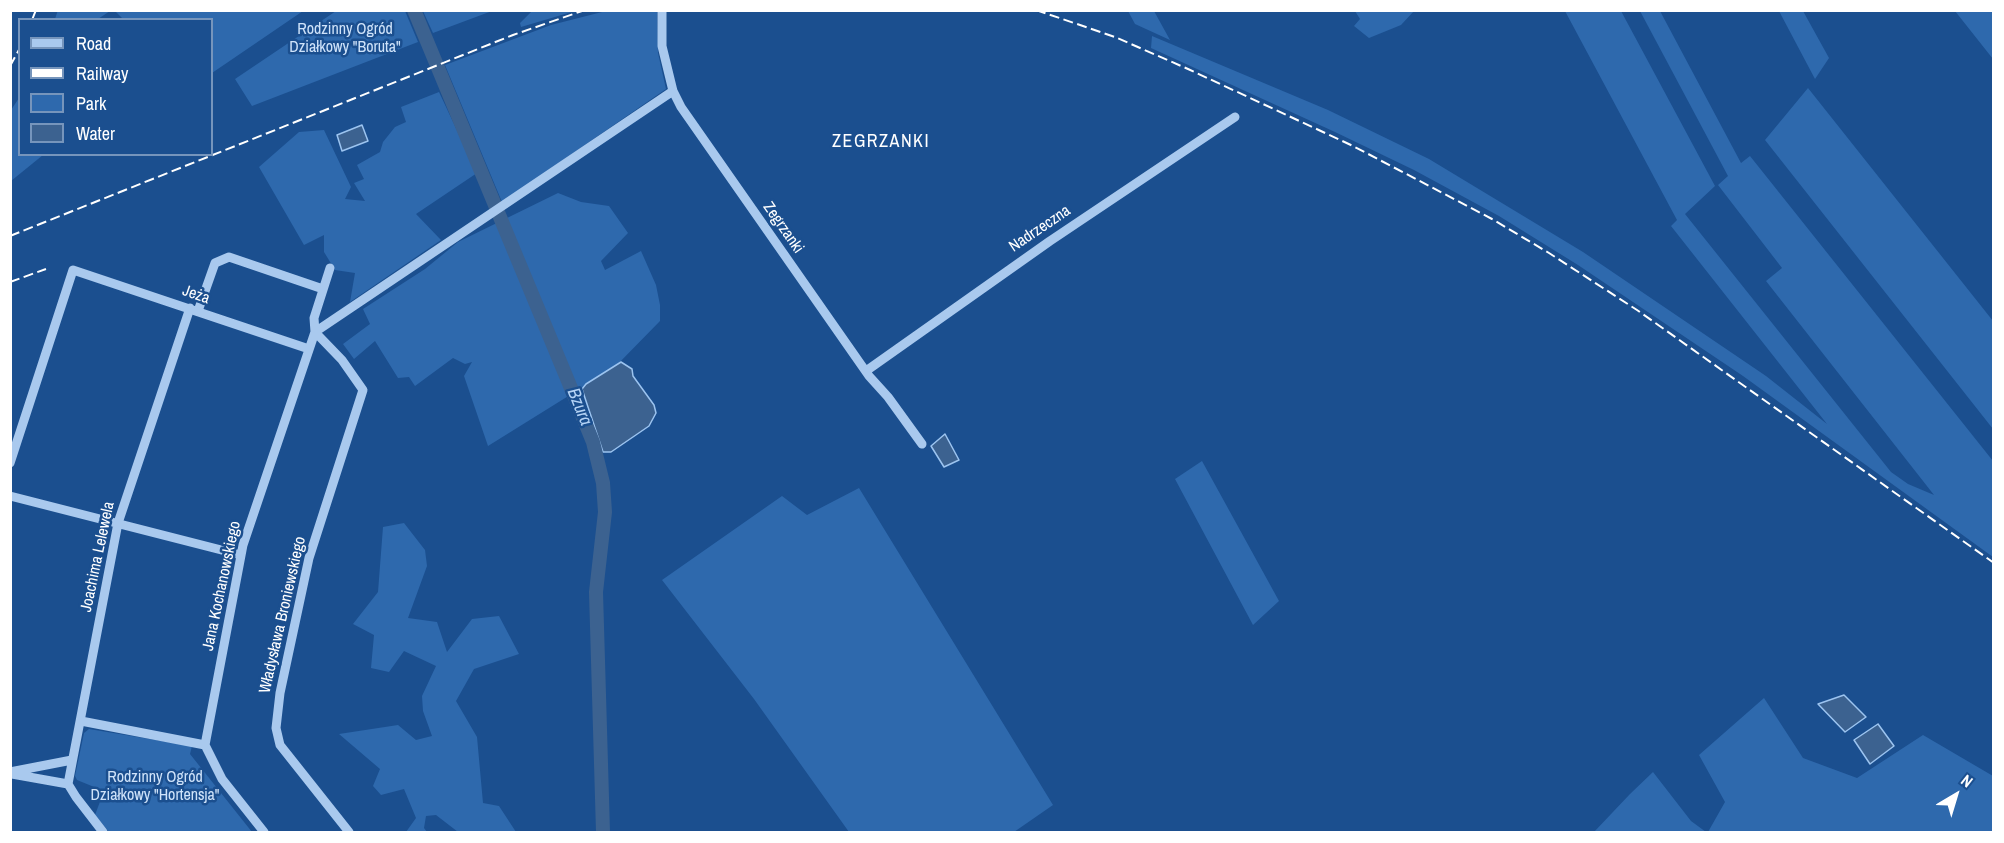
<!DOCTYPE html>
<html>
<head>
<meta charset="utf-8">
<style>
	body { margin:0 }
	#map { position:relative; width:2004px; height:843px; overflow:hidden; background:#1b4f8f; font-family:"Archivo Narrow",sans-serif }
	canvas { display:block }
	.frame { position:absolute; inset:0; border:12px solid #fff; pointer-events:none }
	.legend { position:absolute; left:18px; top:18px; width:195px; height:138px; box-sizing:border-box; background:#1b4f8f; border:2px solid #7695bc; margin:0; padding:8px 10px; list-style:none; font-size:18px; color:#fff }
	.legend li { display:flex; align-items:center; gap:12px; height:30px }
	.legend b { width:30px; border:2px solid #7695bc }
	.north { position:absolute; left:1926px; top:765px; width:60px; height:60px; -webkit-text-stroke:4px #1b4f8f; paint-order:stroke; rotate:38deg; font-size:16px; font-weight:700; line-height:24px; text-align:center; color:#fff }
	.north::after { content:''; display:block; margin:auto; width:21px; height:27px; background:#fff; clip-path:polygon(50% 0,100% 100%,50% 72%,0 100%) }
</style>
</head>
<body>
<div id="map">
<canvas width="2004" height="843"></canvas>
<div class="frame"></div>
<ul class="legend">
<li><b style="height:8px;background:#a9c9ee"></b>Road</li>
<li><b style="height:8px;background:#fff"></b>Railway</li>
<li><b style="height:16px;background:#2e69ad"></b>Park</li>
<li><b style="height:16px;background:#3c6290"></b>Water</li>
</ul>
<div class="north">N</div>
</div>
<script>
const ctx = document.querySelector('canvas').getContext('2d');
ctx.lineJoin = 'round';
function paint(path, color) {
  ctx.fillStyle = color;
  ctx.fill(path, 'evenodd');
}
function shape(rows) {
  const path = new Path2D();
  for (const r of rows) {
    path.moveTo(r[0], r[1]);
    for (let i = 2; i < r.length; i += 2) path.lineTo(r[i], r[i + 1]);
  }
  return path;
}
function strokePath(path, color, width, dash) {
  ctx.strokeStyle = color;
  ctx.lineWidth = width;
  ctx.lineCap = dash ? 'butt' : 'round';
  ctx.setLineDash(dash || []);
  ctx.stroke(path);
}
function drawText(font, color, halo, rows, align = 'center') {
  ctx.font = font + ' "Archivo Narrow",sans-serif';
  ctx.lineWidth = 5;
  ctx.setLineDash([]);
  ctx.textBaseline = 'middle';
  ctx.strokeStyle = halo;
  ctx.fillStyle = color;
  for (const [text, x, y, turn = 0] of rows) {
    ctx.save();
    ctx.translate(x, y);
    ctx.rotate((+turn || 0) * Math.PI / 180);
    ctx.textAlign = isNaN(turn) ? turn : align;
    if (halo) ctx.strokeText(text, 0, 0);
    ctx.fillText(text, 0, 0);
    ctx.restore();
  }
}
paint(shape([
	[58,10,110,10,110,11,98,19,55,19],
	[115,11,303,11,212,73,212,20,123,19],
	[336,11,405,11,418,42,252,106,235,79],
	[423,11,492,11,433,33],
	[532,11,532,10,575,11,521,27,520,23],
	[606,11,657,11,658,53,666,89,502,202,445,65,551,25],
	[1128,11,1154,11,1170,40,1135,24],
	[1355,11,1414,11,1401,25,1369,38,1354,26,1360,19],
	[1565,11,1621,11,1715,186,1685,214,1891,472,1908,484,1934,495,1766,281,1782,268,1718,185,1728,176,1640,11,1660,11,1741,163,1750,156,1993,461,1993,557,1743,376,1578,265,1499,216,1414,170,1335,132,1151,48,1152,36,1328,110,1429,159,1583,252,1766,376,1827,424,1671,226,1677,220],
	[1779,11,1803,11,1829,58,1815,79],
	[1955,11,1993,11,1993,59],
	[1808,88,1993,321,1993,429,1765,140],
	[439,92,477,173,416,214,441,240,350,302,355,273,335,270,324,252,324,235,304,245,259,167,299,132,324,130,351,187,345,199,365,201,354,183,364,179,357,165,380,152,383,142,395,127,406,122,401,107],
	[19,98,20,154,43,155,11,181,11,110],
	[558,193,581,202,609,206,628,233,601,261,605,270,641,251,656,285,660,305,660,321,615,367,488,446,464,376,472,362,465,364,453,358,415,386,409,377,398,378,375,341,354,359,343,344,370,324,363,309,425,269,458,242],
	[1202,461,1279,601,1253,625,1175,479],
	[859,488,1053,805,1014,832,849,832,754,699,662,580,782,496,807,515],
	[404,523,425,550,427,566,408,618,437,622,447,652,472,619,499,616,519,654,474,669,456,701,477,737,483,803,499,806,516,832,458,832,436,815,426,816,424,828,427,832,406,832,416,818,404,789,381,795,373,786,380,769,339,734,398,725,416,740,432,736,423,711,422,696,436,666,404,651,389,672,371,668,374,635,353,624,378,592,383,527],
	[1764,698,1803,758,1857,778,1923,735,1993,776,1993,832,1708,832,1725,802,1699,755],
	[89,729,192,746,190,754,252,832,109,832,95,815,104,791,77,780,75,776,84,733],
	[1653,772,1691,821,1706,832,1594,832,1630,794]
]), '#2e69ad');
const water = shape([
	[362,125,368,141,342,151,337,135,362,125],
	[621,362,632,369,633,376,654,405,656,413,649,426,611,452,603,452,582,389,586,384,621,362],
	[945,434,959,460,944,467,931,446,945,434],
	[1844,695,1866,717,1845,732,1818,704,1844,695],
	[1878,724,1894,746,1870,764,1854,740,1878,724]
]);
paint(water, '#3c6290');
strokePath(water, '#9cc4f0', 1.5);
strokePath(shape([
	[414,10,566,376,593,442,603,483,605,512,596,592,603,832]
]), '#3c6290', 14);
strokePath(shape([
	[662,10,662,46,673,91,681,107,869,376,888,397,922,444],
	[198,311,215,263,229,257,323,289],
	[866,371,1050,241,1235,117],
	[10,463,73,270,309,349],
	[10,496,241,555],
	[81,721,205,745],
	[10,772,72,760],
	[12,774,68,784],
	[68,784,118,523,190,308],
	[68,784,76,797,103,832],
	[264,832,222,779,205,745,243,545,315,332,314,318,330,268],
	[349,832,280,745,276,728,280,693,309,558,363,390,342,360,315,332,673,91]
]), '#a9c9ee', 9);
strokePath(shape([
	[1036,10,1115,37,1188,69,1353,146,1492,219,1549,253,1637,310,1994,563],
	[32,20,36,10],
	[10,66,20,48],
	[10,236,513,35,585,10],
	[10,282,46,269]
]), '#fff', 2, [10, 4.5]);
drawText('16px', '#cfe3fa', '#1b4f8f', [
	["Rodzinny Ogród",345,30],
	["Działkowy \"Boruta\"",345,48],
	["Rodzinny Ogród",155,778],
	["Działkowy \"Hortensja\"",155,796]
]);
drawText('16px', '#fff', '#1b4f8f', [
	["Zegrzanki",783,228,55],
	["Nadrzeczna",1040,229,-34],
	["Jeża",196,295,19],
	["Joachima Lelewela",98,557,-78],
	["Jana Kochanowskiego",222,586,-78],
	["Władysława Broniewskiego",283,615,-77]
]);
ctx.letterSpacing = '1.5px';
drawText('18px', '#fff', '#1b4f8f', [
	["ZEGRZANKI",881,142]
]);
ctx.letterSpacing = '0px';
drawText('italic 18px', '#b5d3f5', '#1b4f8f', [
	["Bzura",579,407,68]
]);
</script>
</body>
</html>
